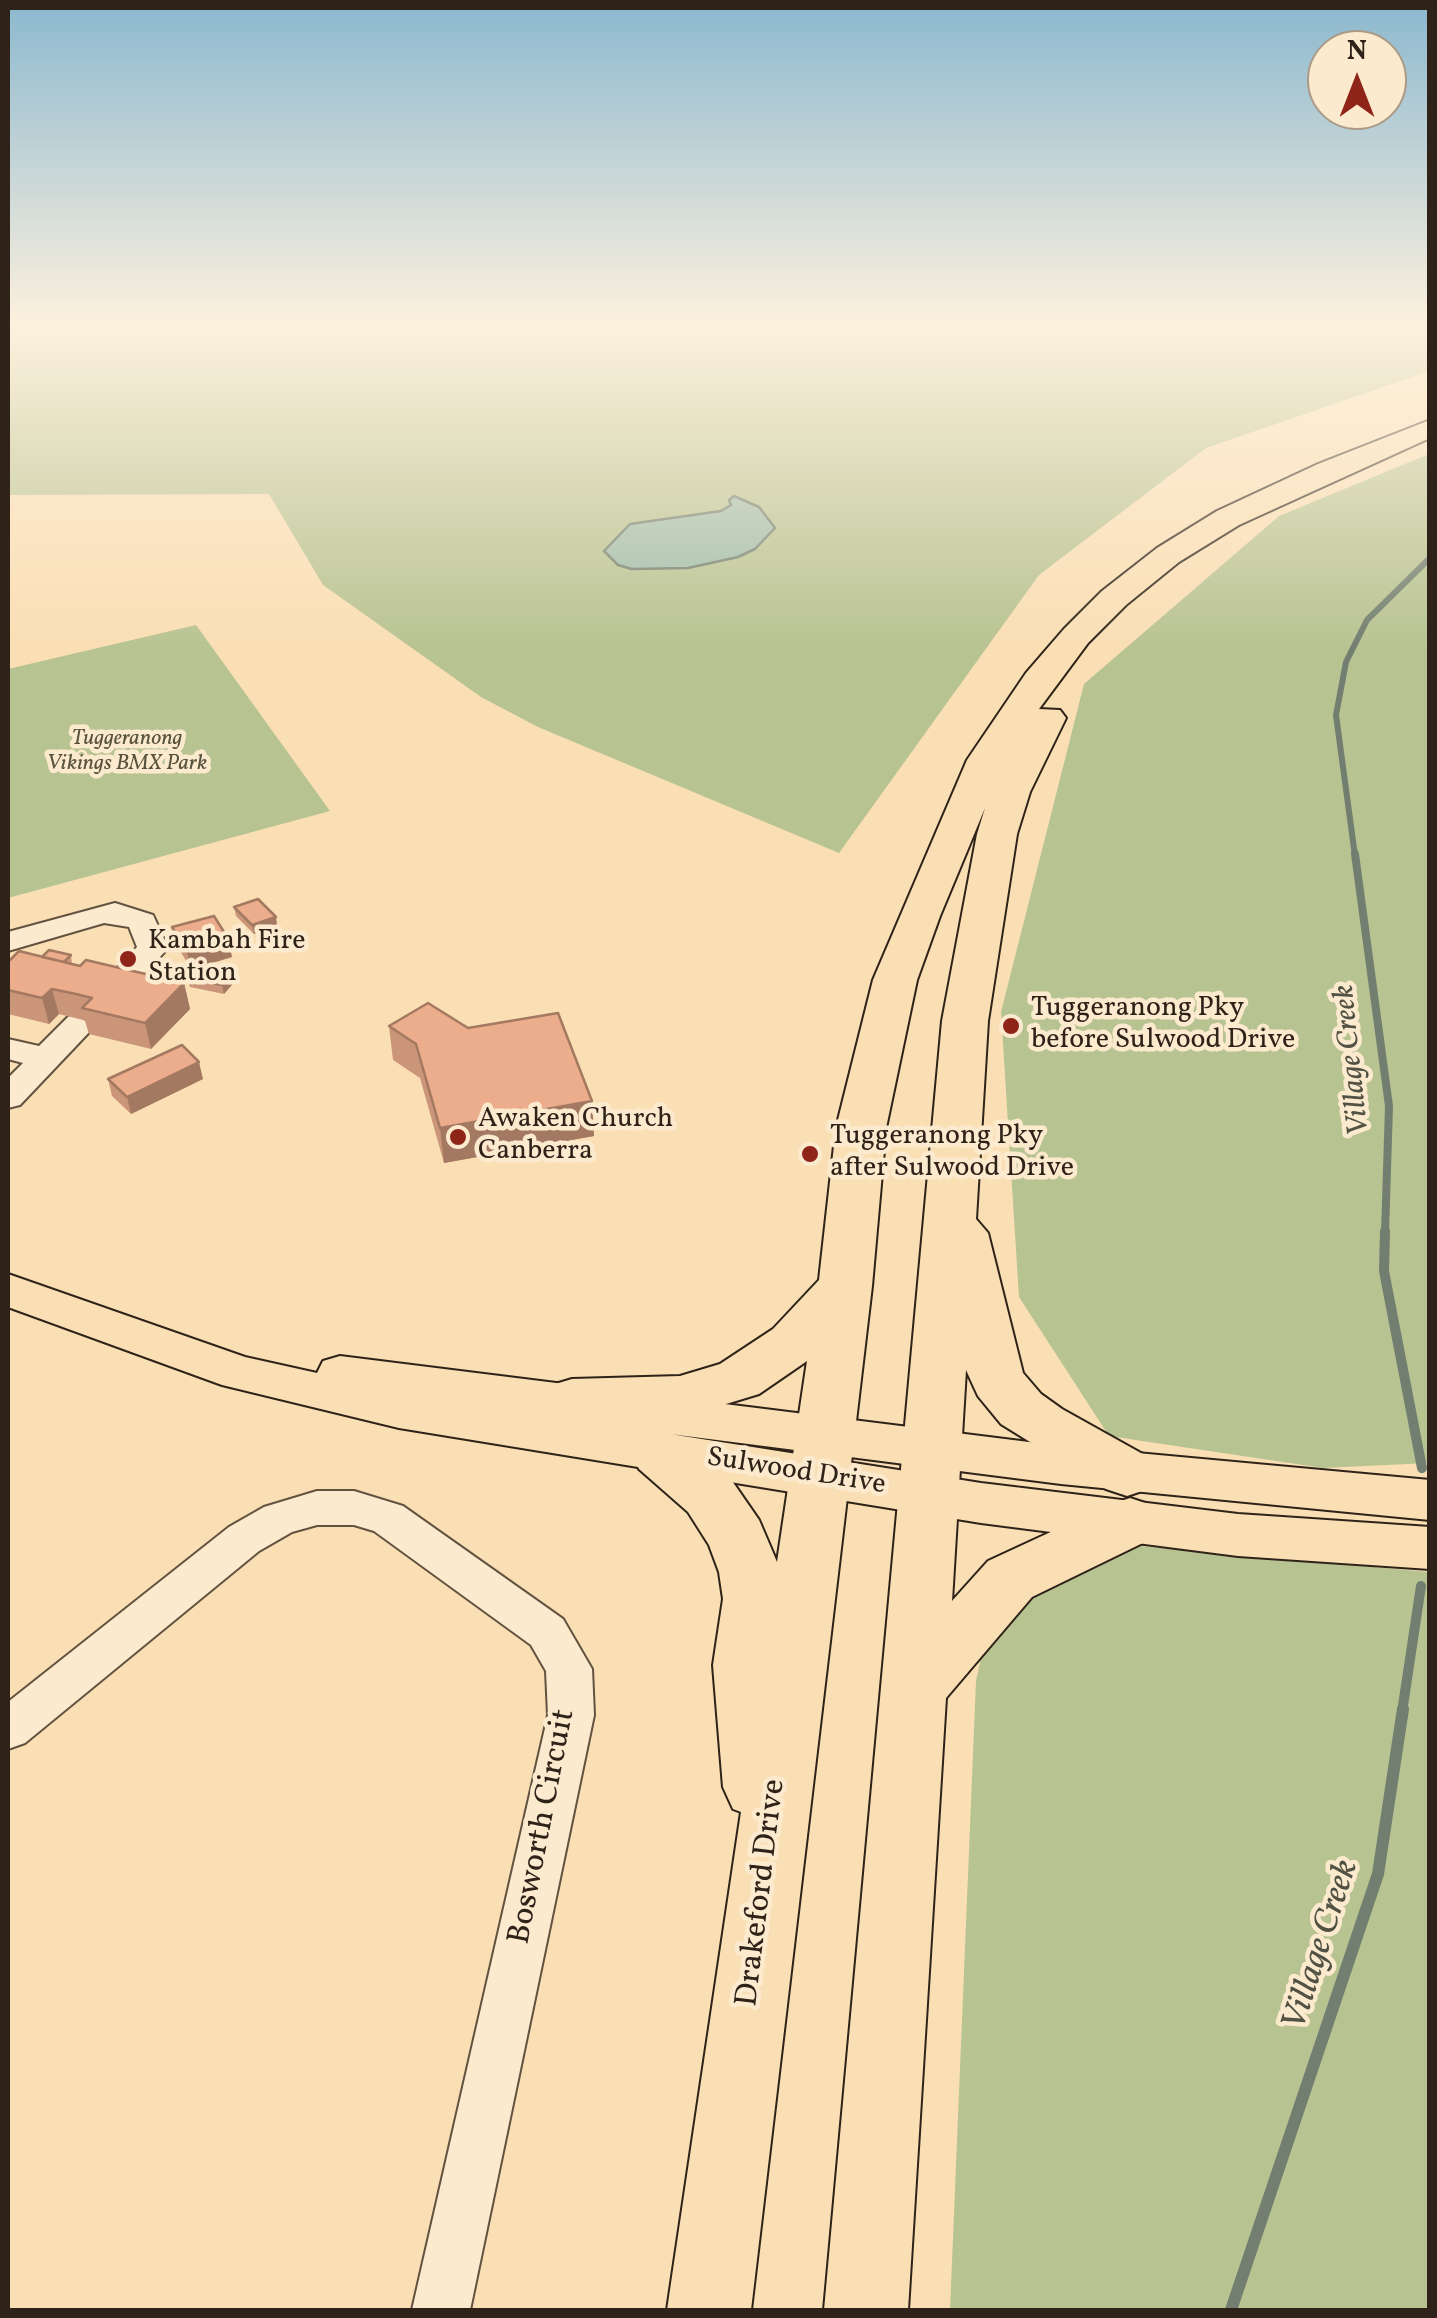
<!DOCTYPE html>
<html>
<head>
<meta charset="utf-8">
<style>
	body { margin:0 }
	#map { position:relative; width:1437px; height:2318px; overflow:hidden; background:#fadfb5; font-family:Vollkorn,serif }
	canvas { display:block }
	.frame { position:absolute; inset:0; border:10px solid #2f2319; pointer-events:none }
	.north { position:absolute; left:1307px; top:30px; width:100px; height:100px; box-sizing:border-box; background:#fceacf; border:2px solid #aa9a86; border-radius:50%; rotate:0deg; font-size:28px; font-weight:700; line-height:40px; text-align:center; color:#2f2319 }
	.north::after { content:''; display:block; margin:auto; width:35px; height:45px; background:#8f2418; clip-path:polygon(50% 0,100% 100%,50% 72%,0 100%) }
</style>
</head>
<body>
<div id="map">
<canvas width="1437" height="2318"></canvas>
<div class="frame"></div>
<div class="north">N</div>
</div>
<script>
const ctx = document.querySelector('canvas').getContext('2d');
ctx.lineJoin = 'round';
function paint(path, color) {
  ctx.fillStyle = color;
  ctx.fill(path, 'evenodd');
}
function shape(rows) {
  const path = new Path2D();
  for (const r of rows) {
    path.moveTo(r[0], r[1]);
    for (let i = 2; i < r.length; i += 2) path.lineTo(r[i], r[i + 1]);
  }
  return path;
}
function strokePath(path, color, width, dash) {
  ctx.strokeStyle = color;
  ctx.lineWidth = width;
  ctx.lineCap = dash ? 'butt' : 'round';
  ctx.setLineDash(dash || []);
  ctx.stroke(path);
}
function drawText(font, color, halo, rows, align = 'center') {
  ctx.font = font + ' Vollkorn,serif';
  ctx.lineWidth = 9;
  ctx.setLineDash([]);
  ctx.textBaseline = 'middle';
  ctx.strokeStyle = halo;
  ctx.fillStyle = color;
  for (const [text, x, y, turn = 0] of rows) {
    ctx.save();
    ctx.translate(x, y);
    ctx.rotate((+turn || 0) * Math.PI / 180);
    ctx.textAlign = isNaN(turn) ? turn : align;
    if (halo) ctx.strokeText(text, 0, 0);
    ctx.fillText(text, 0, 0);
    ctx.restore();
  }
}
paint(shape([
	[8,325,1429,325,1430,371,1206,448,1039,575,839,853,538,727,481,697,323,585,269,494,8,495],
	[1429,454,1429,1463,1323,1468,1109,1436,1019,1297,1001,1012,1084,684,1279,516],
	[196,625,330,811,8,898,8,669],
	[1129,1545,1429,1572,1429,2310,950,2310,976,1681,986,1635,1010,1596]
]), '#b8c392');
const water = shape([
	[734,496,759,507,775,528,755,549,738,557,688,568,632,569,618,565,604,551,630,524,721,511,731,505,729,500,734,496]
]);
paint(water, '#9fbdaa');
strokePath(water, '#727f70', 2.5);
strokePath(shape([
	[1355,856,1336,715,1346,662,1367,620,1430,558]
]), '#727f70', 6);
strokePath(shape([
	[1355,854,1389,1106,1385,1233]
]), '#727f70', 8);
strokePath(shape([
	[1385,1231,1384,1271,1422,1468],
	[1402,1712,1421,1586]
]), '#727f70', 10);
strokePath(shape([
	[1231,2310,1378,1874,1403,1709]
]), '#727f70', 12);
const minor = shape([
	[115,903,153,915,168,948,123,998,101,998,96,991,137,947,129,927,104,923,8,951,8,932,115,903],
	[83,1010,94,1013,99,1020,94,1027,20,1105,8,1108,8,1078,23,1063,8,1059,8,1039,39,1046,72,1013,83,1010],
	[317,1491,354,1491,403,1506,563,1619,592,1669,594,1715,470,2310,412,2310,548,1715,546,1671,531,1645,374,1531,354,1525,317,1525,292,1532,259,1551,25,1743,8,1749,8,1702,229,1527,264,1507,317,1491]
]);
const major = shape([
	[8,1274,245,1357,317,1373,323,1361,340,1356,1061,1446,1430,1480,1430,1520,1061,1484,670,1434,981,1483,1238,1514,1430,1527,1430,1569,1238,1556,981,1523,399,1428,222,1385,8,1307,8,1274]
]);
const highway = shape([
	[1430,420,1430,438,1239,525,1179,562,1126,605,1088,643,1039,709,1060,710,1066,718,1030,792,1017,834,988,1021,976,1219,988,1233,1023,1373,1041,1394,1062,1409,1148,1457,1157,1473,1148,1489,1127,1496,1106,1489,1001,1424,978,1396,966,1370,952,1601,988,1561,1109,1505,1130,1498,1151,1505,1160,1522,1151,1539,1032,1597,946,1698,908,2310,824,2310,942,1021,977,834,985,808,940,916,917,980,886,1128,872,1286,751,2310,667,2310,741,1812,733,1809,723,1787,713,1665,723,1599,719,1572,709,1545,688,1512,639,1469,631,1453,639,1437,660,1430,681,1437,730,1478,759,1520,777,1562,807,1361,759,1394,680,1418,572,1421,552,1415,543,1400,552,1385,572,1379,680,1376,720,1364,773,1329,819,1280,836,1128,873,980,967,760,1026,673,1064,629,1102,591,1157,548,1217,511,1318,464,1430,420]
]);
strokePath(minor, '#625240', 4);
strokePath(major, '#2f2319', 4);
strokePath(highway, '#2f2319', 4);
paint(minor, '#fceacf');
paint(major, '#fadfb5');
paint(highway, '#fadfb5');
paint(shape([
	[234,907,277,925,254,934,236,916],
	[172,927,232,957,206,965,235,971,237,979,224,994,190,987,188,979,199,967,191,969,176,944],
	[71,955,72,964,184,983,190,1009,151,1049,89,1034,85,1021,83,1020,59,1014,49,1024,8,1014,8,962],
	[389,1026,468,1028,592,1101,594,1136,444,1163,420,1078,393,1060],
	[108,1079,203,1079,131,1114,112,1096]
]), '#ca9578');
paint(shape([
	[276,917,277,925,254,934,252,925],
	[229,940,232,957,191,969,187,952],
	[235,971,237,979,224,994,222,985],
	[184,983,190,1009,151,1049,145,1023],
	[52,989,59,1014,49,1024,42,998],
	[199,1062,203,1079,131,1114,127,1097],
	[592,1101,594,1136,444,1163,440,1128]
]), '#a47961');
const building = shape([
	[258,899,276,917,252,925,234,907,258,899],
	[214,916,229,940,187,952,172,927,214,916],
	[49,950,71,955,64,962,42,957,49,950],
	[19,951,80,966,86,960,184,983,145,1023,82,1008,92,998,76,994,52,989,42,998,8,990,8,962,19,951],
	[202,964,235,971,222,985,188,979,202,964],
	[428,1003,468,1028,558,1013,592,1101,440,1128,416,1044,389,1026,428,1003],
	[182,1045,199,1062,127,1097,108,1079,182,1045]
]);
paint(building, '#ebad8b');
strokePath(building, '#a47961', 2.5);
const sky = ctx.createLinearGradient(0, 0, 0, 649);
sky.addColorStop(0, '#8bb8cf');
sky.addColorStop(0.5, '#fdf1de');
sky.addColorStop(1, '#fdf1de00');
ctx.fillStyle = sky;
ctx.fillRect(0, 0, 1437, 649);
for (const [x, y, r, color] of [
	[128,959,10,"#8f2418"],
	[1011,1026,10,"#8f2418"],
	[458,1137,10,"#8f2418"],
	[810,1154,10,"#8f2418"]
]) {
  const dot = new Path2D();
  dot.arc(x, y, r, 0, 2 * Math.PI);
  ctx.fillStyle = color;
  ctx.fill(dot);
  strokePath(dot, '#fceacf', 4);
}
drawText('italic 22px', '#58533d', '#fceacf', [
	["Tuggeranong",127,740],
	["Vikings BMX Park",127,765]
]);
drawText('28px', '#2f2319', '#fceacf', [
	["Kambah Fire",148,943],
	["Station",148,975],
	["Tuggeranong Pky",1031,1010],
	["before Sulwood Drive",1031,1042],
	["Awaken Church",478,1121],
	["Canberra",478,1153],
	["Tuggeranong Pky",830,1138],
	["after Sulwood Drive",830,1170]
], 'left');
drawText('28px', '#2f2319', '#fceacf', [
	["Sulwood Drive",796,1473,9]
]);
drawText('italic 30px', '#515144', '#fceacf', [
	["Village Creek",1354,1060,-96]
]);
drawText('32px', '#2f2319', '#fceacf', [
	["Bosworth Circuit",544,1827,-79],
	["Drakeford Drive",763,1893,-83]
]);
drawText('italic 35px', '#515144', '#fceacf', [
	["Village Creek",1323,1946,-72]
]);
</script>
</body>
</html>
